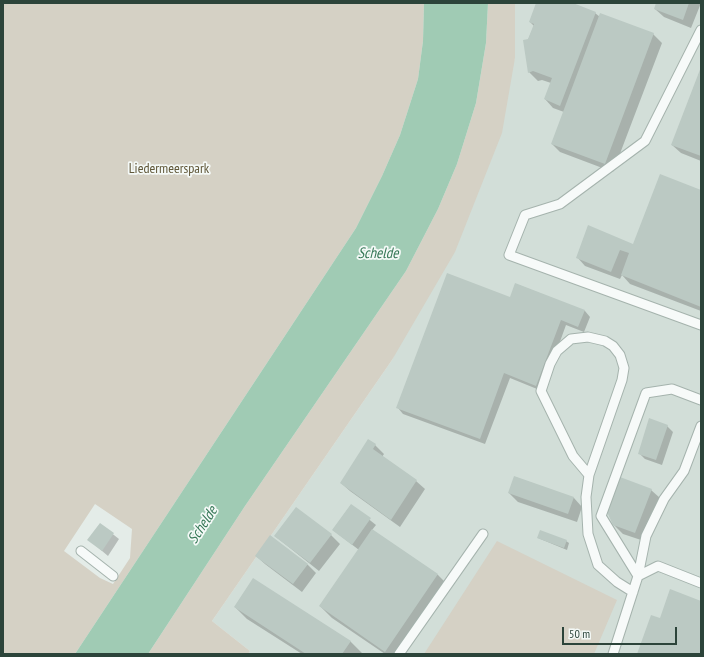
<!DOCTYPE html>
<html>
<head>
<meta charset="utf-8">
<style>
	body { margin:0 }
	#map { position:relative; width:704px; height:657px; overflow:hidden; background:#e4ece8; font-family:"PT Sans Narrow",sans-serif }
	canvas { display:block }
	.frame { position:absolute; inset:0; border:4px solid #2c443a; pointer-events:none }
	.scale { position:absolute; left:562px; top:627px; width:115px; height:18px; box-sizing:border-box; border:2px solid #2c443a; border-top:0; padding-left:5px; font-size:12px; line-height:14px; white-space:nowrap; color:#2c443a; -webkit-text-stroke:3px #f4f9f7; paint-order:stroke }
</style>
</head>
<body>
<div id="map">
<canvas width="704" height="657"></canvas>
<div class="frame"></div>
<div class="scale">50 m</div>
</div>
<script>
const ctx = document.querySelector('canvas').getContext('2d');
ctx.lineJoin = 'round';
function paint(path, color) {
  ctx.fillStyle = color;
  ctx.fill(path, 'evenodd');
}
function shape(rows) {
  const path = new Path2D();
  for (const r of rows) {
    path.moveTo(r[0], r[1]);
    for (let i = 2; i < r.length; i += 2) path.lineTo(r[i], r[i + 1]);
  }
  return path;
}
function strokePath(path, color, width, dash) {
  ctx.strokeStyle = color;
  ctx.lineWidth = width;
  ctx.lineCap = dash ? 'butt' : 'round';
  ctx.setLineDash(dash || []);
  ctx.stroke(path);
}
function drawText(font, color, halo, rows, align = 'center') {
  ctx.font = font + ' "PT Sans Narrow",sans-serif';
  ctx.lineWidth = 3.5;
  ctx.setLineDash([]);
  ctx.textBaseline = 'middle';
  ctx.strokeStyle = halo;
  ctx.fillStyle = color;
  for (const [text, x, y, turn = 0] of rows) {
    ctx.save();
    ctx.translate(x, y);
    ctx.rotate((+turn || 0) * Math.PI / 180);
    ctx.textAlign = isNaN(turn) ? turn : align;
    if (halo) ctx.strokeText(text, 0, 0);
    ctx.fillText(text, 0, 0);
    ctx.restore();
  }
}
paint(shape([
	[515,3,701,3,701,654,248,654,250,651,212,621,392,360,515,58]
]), '#d2ded8');
paint(shape([
	[3,3,424,3,423,41,418,79,400,135,382,176,356,228,75,654,3,654],
	[95,504,132,529,130,558,113,584,100,578,64,551],
	[488,3,515,3,515,58,502,133,455,252,392,360,212,621,250,651,248,654,148,654,245,506,406,271,438,209,457,164,476,103,486,43],
	[497,541,617,600,594,654,424,654]
]), '#d5d1c5');
paint(shape([
	[424,3,488,3,486,43,476,103,457,164,438,209,406,271,245,506,148,654,75,654,356,228,382,176,400,135,418,79,423,41]
]), '#a0cbb4');
paint(shape([
	[537,3,570,3,595,13,600,17,653,34,662,43,613,172,560,152,552,144,564,112,553,108,545,99,551,83,542,80,538,81,529,72,528,40,534,26,530,22],
	[657,3,701,3,691,28,664,17,655,9],
	[701,69,701,161,681,153,672,145],
	[701,191,701,311,630,284,622,275,620,279,585,266,577,257,633,245],
	[516,284,585,311,590,317,584,332,566,325,542,391,510,378,485,444,403,414,398,408,510,299],
	[667,426,673,432,662,465,645,459,639,453],
	[375,445,384,454,382,457,416,481,425,489,400,527,350,491,341,483],
	[515,477,574,498,582,507,577,522,518,502,509,493],
	[651,490,660,498,644,541,623,534,614,525],
	[351,505,376,525,372,530,438,575,449,586,403,654,385,654,332,618,320,606,359,550,333,530],
	[100,524,119,539,108,556,89,540],
	[331,535,340,544,319,571,275,536],
	[270,537,308,565,316,573,302,592,265,564,256,556],
	[538,538,566,541,569,543,567,550],
	[235,607,350,641,362,653,302,654,247,619]
]), '#0003');
paint(shape([
	[536,3,573,3,596,12,560,106,544,99,552,78,533,71,528,73,523,40,528,39,534,24,529,22],
	[656,3,689,3,683,20,654,9],
	[600,13,654,33,605,164,551,144],
	[701,67,701,156,671,145],
	[660,174,701,190,701,307,621,275,629,253,620,250,611,272,576,258,588,225,633,244],
	[447,273,510,297,515,283,585,310,578,327,561,320,536,386,504,373,480,439,396,408],
	[649,418,668,425,656,460,638,454],
	[368,439,376,444,373,449,417,480,391,520,340,483],
	[514,476,574,497,568,514,508,493],
	[620,477,652,489,635,533,613,525,607,512],
	[351,504,371,518,352,545,332,530],
	[296,507,332,534,310,563,274,536],
	[100,523,114,533,102,551,87,540],
	[372,529,438,574,385,652,319,606],
	[540,530,567,540,564,548,537,538],
	[270,535,308,564,293,584,255,556],
	[253,578,351,641,342,654,306,654,234,607],
	[670,589,701,601,701,654,637,654,651,615,660,618]
]), '#bbc9c3');
const lane = shape([
	[701,30,645,141,560,204,525,215,509,255,701,325],
	[589,475,573,456,541,391,550,364,557,351,571,339,588,337,605,341,613,346,620,355,624,368,622,380,589,475,586,497,588,534,598,565,617,582,633,592],
	[81,551,113,576],
	[638,576,601,516,646,393,672,389,701,400],
	[638,576,658,566,701,583],
	[399,654,483,534],
	[613,654,638,576,646,536,664,499,684,471,701,426]
]);
strokePath(lane, '#a5b3ad', 11);
strokePath(lane, '#f7faf9', 9);
drawText('14px', '#605739', '#f4f9f7', [
	["Liedermeerspark",169,169]
]);
drawText('italic 15px', '#367857', '#f4f9f7', [
	["Schelde",378,254],
	["Schelde",203,525,-57]
]);
</script>
</body>
</html>
